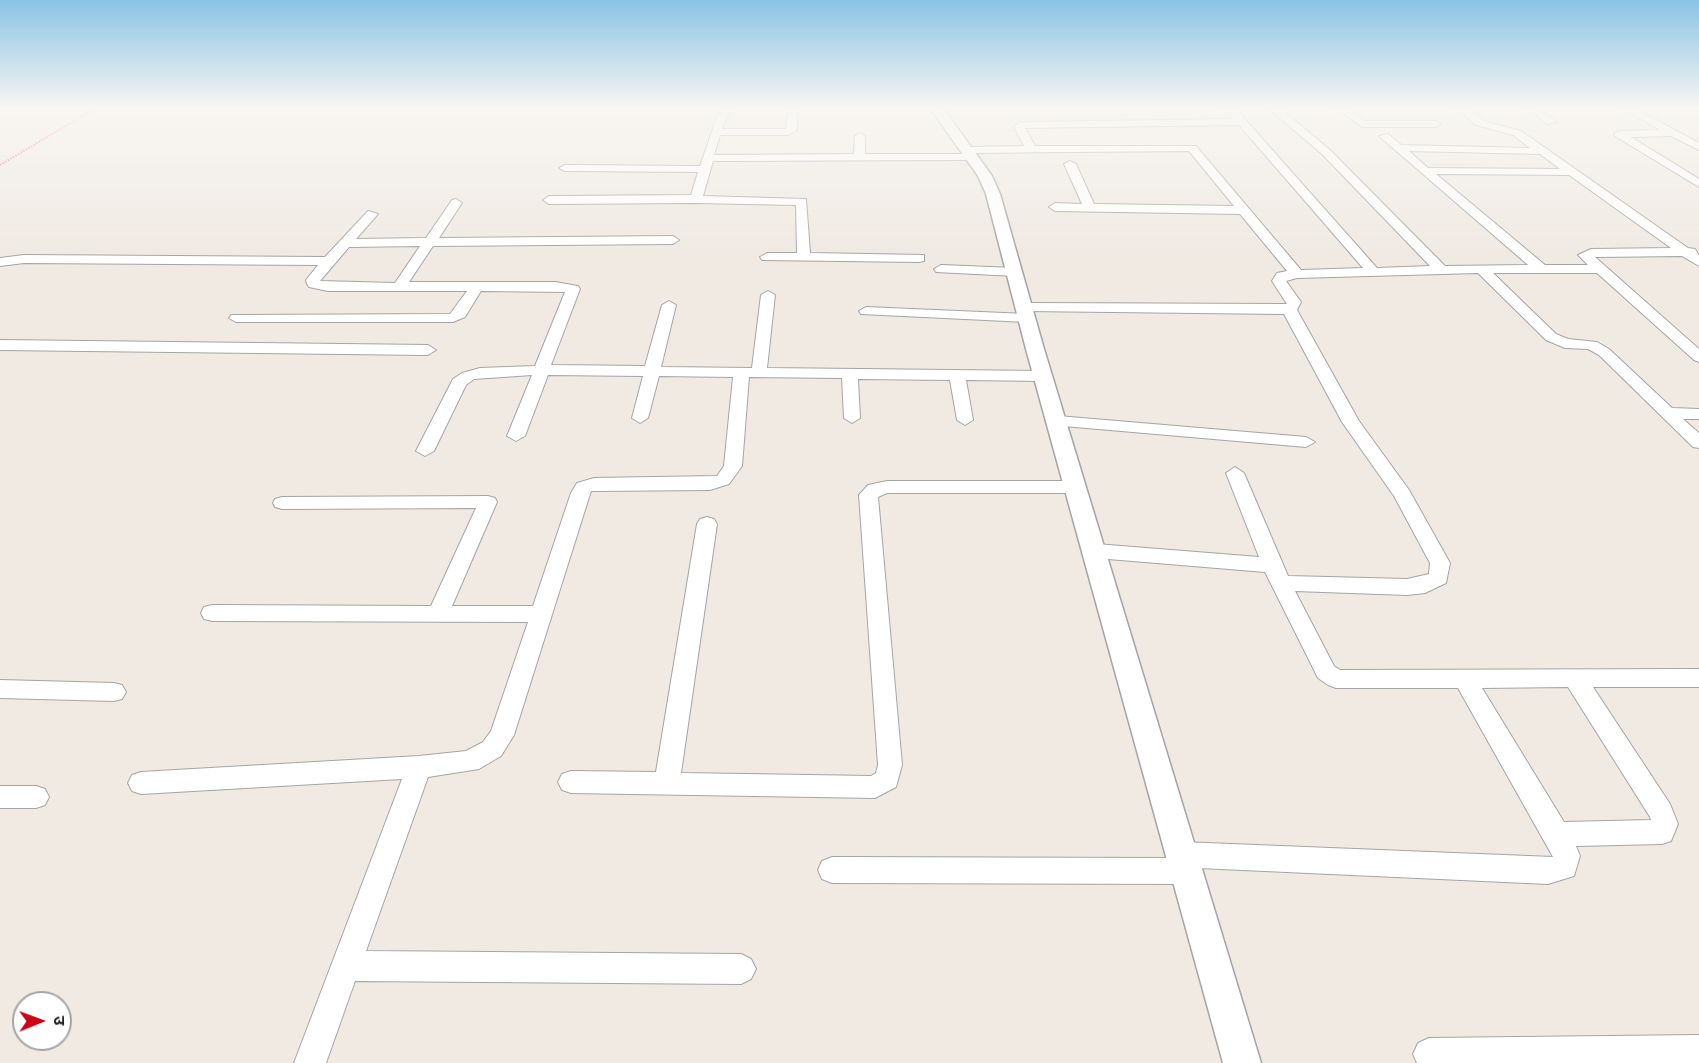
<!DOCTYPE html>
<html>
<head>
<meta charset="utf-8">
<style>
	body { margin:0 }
	#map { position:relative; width:1699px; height:1063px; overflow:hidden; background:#f0eae3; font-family:Overpass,"Noto Sans Devanagari",sans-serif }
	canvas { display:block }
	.north { position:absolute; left:12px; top:991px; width:60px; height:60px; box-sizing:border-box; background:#fff; border:2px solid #a5a5a5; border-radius:50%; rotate:89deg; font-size:16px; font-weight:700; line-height:24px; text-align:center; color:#1e1e1e }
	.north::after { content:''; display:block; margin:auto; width:21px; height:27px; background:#cc0017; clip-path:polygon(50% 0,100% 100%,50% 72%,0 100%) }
</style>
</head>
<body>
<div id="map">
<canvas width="1699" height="1063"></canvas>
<div class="north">उ</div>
</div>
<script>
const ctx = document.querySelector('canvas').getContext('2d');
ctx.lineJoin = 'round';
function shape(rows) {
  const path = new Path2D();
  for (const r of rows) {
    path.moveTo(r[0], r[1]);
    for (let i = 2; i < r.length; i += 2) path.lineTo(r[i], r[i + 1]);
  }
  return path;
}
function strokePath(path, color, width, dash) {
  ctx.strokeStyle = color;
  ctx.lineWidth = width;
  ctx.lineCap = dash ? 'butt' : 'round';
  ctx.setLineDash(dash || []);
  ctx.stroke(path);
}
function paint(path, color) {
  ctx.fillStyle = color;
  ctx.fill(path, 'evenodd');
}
const minor = shape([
	[720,108,730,108,722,129,786,129,788,108,798,108,797,130,788,135,720,135,714,155,854,154,855,136,860,133,865,136,865,154,972,154,977,157,972,160,713,161,703,196,806,199,810,253,924,255,924,261,919,262,762,260,760,257,767,253,797,253,796,205,696,203,549,204,543,200,549,196,691,195,698,172,565,171,559,168,565,165,700,166,720,108],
	[1224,108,1235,108,1377,268,1430,266,1322,154,1268,108,1280,108,1330,150,1445,266,1528,265,1379,136,1388,134,1401,145,1530,148,1513,135,1476,125,1456,108,1468,108,1484,121,1521,131,1688,248,1695,249,1699,256,1699,266,1682,256,1595,257,1699,349,1699,362,1694,360,1597,273,1493,273,1556,334,1568,339,1597,342,1609,349,1672,408,1699,409,1699,419,1683,419,1699,433,1699,448,1693,447,1599,355,1588,349,1565,348,1546,340,1478,273,1297,278,1286,281,1301,302,1297,310,1359,421,1409,490,1450,563,1446,583,1425,593,1407,595,1295,591,1334,666,1340,670,1699,669,1699,687,1593,687,1670,804,1678,824,1671,841,1662,844,1576,846,1580,856,1574,876,1548,884,1199,868,1197,880,1187,884,832,883,822,879,818,870,822,861,832,857,1170,858,1173,846,1182,842,1553,857,1458,688,1336,688,1328,685,1318,678,1265,572,1096,558,1089,556,1086,551,1089,546,1096,544,1259,557,1226,473,1235,467,1244,473,1288,576,1407,579,1429,574,1430,563,1394,496,1342,422,1284,314,1024,311,1017,307,1024,303,1287,304,1272,281,1277,273,1287,271,1240,214,1055,211,1049,207,1055,203,1082,204,1064,164,1070,161,1076,164,1094,204,1234,206,1189,151,967,153,962,150,967,147,1024,146,1014,127,1020,122,1233,119,1224,108],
	[1239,125,1363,268,1301,270,1196,146,1035,146,1025,128,1239,125],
	[1409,151,1540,154,1560,169,1428,168,1409,151],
	[1436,174,1569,175,1671,248,1591,249,1578,255,1588,265,1545,265,1436,174],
	[1568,687,1650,817,1651,820,1564,822,1482,688,1568,687],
	[1336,108,1348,108,1364,121,1436,121,1441,124,1436,127,1362,127,1336,108],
	[1525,108,1537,108,1557,122,1548,124,1525,108],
	[1621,108,1634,108,1699,143,1699,150,1671,136,1631,137,1699,179,1699,187,1615,136,1614,134,1619,131,1660,130,1621,108],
	[456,199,462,203,439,238,673,236,679,240,673,244,433,246,409,282,555,282,578,286,580,289,551,365,645,366,662,305,669,301,676,305,661,367,752,368,761,295,768,291,775,295,767,368,1043,371,1051,376,1043,381,966,380,973,420,965,425,957,420,950,380,858,379,860,418,852,423,844,418,842,378,749,377,742,466,729,484,710,490,591,491,514,735,501,756,479,769,428,777,366,951,741,954,751,959,756,969,751,979,741,984,355,981,326,1063,294,1063,402,779,141,794,132,791,128,783,132,775,141,772,419,756,466,751,483,742,491,731,528,622,212,621,204,619,201,613,204,607,212,605,431,606,476,508,282,509,275,507,273,503,275,499,282,497,488,496,495,498,497,502,452,606,533,606,571,493,577,483,594,478,717,476,724,466,733,377,659,376,648,418,640,423,632,418,643,376,548,375,525,436,516,441,507,436,532,375,474,379,466,385,434,451,425,456,416,451,453,379,462,373,480,368,535,366,565,292,481,291,465,317,453,322,236,322,229,318,231,315,450,314,467,291,328,291,309,287,307,284,306,280,318,265,24,263,0,266,0,258,24,255,325,257,368,211,378,214,356,239,426,238,452,200,456,199],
	[420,246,395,283,320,281,349,247,420,246],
	[941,265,1015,268,1022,272,1015,276,936,272,934,269,941,265],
	[866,307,1027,314,1034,318,1027,322,861,314,859,311,866,307],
	[0,340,428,345,436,350,428,355,0,350,0,340],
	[1058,416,1306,437,1315,442,1306,447,1052,425,1050,421,1058,416],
	[887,481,1077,481,1086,487,1077,493,887,493,878,497,902,765,896,787,875,798,571,793,562,790,558,782,562,774,571,771,656,772,697,524,700,519,707,517,714,519,717,524,681,773,871,776,876,773,878,765,859,495,868,485,887,481],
	[0,680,114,683,122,685,126,692,122,699,114,701,0,698,0,680],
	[0,786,36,786,45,789,49,797,45,805,36,808,0,808,0,786],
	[1699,1035,1699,1063,1417,1063,1413,1054,1418,1043,1429,1038,1699,1035]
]);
const tertiary = shape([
	[930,108,943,108,992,176,1000,194,1044,349,1261,1063,1223,1063,1026,349,986,194,978,176,930,108]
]);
strokePath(minor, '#a5a5a5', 2);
strokePath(tertiary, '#a5a5a5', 3);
strokePath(shape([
	[0,165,96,108]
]), '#ff6566', 2, [1.5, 1.5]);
paint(minor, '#fff');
paint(tertiary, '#fff');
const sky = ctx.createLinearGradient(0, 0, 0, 257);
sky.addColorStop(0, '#8bc3e5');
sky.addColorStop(0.42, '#f8f6f2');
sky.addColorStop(1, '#f8f6f200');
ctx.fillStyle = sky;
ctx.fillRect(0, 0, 1699, 257);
</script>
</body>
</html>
